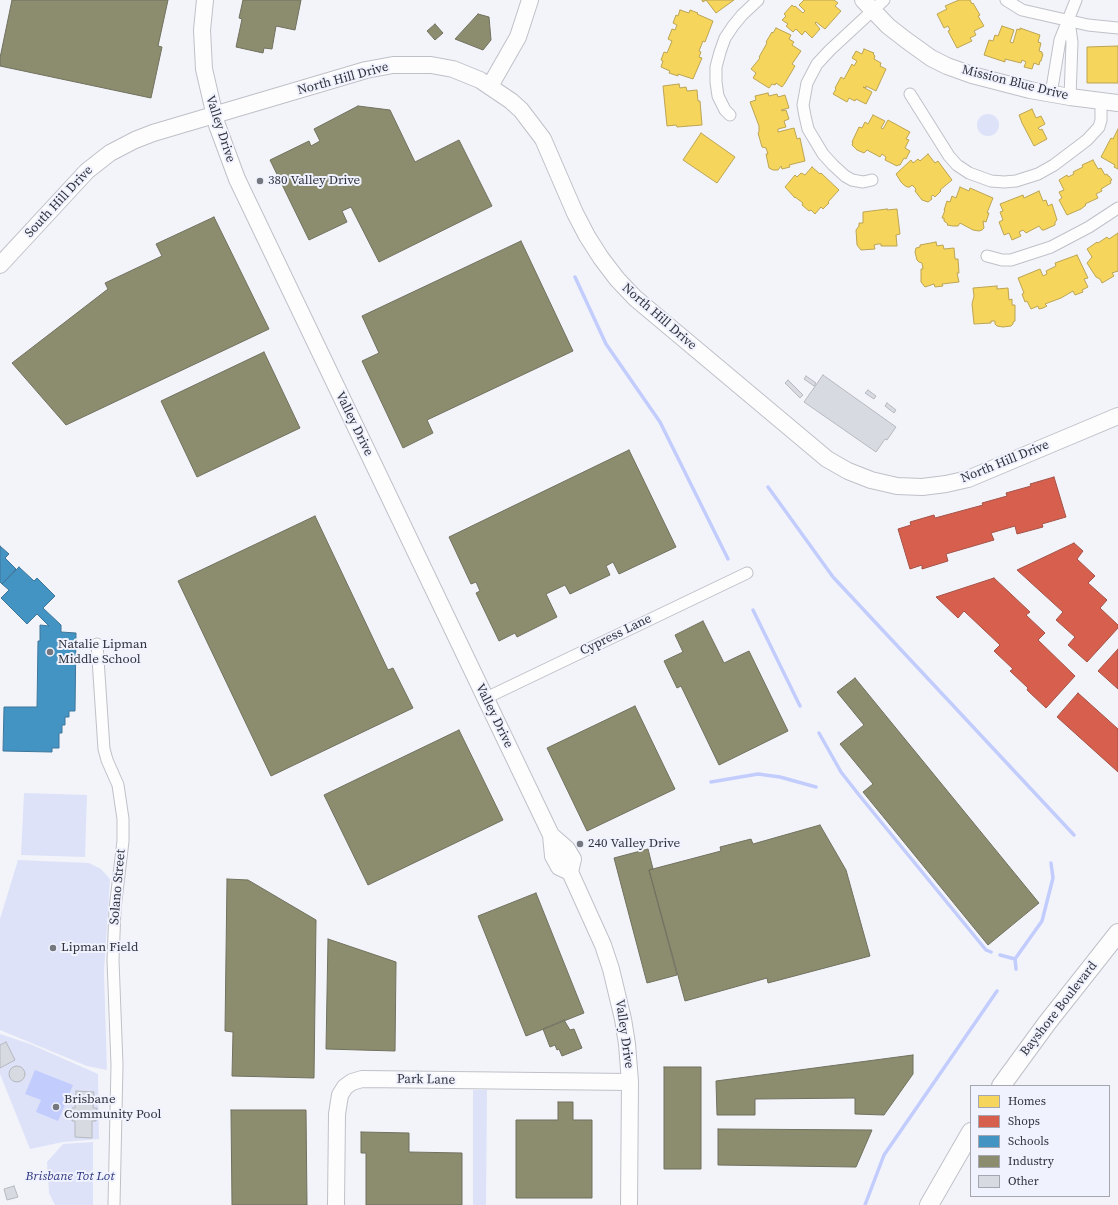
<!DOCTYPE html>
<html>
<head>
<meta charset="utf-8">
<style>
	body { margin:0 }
	#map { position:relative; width:1118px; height:1205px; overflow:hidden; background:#f3f4fa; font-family:"Source Serif 4",serif }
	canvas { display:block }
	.legend { position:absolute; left:970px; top:1085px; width:140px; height:112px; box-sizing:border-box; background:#f0f2fd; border:1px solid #a4a6b0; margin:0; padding:5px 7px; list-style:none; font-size:12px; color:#31333d }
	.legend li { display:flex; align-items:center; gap:8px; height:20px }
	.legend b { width:20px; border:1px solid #a4a6b0 }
</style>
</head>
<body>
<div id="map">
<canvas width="1118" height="1205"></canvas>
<ul class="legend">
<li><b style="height:11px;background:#f6d55c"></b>Homes</li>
<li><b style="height:11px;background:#d6604d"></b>Shops</li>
<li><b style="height:11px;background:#4393c3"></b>Schools</li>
<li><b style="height:11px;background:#8c8c6e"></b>Industry</li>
<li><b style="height:11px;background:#d8dae1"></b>Other</li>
</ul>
</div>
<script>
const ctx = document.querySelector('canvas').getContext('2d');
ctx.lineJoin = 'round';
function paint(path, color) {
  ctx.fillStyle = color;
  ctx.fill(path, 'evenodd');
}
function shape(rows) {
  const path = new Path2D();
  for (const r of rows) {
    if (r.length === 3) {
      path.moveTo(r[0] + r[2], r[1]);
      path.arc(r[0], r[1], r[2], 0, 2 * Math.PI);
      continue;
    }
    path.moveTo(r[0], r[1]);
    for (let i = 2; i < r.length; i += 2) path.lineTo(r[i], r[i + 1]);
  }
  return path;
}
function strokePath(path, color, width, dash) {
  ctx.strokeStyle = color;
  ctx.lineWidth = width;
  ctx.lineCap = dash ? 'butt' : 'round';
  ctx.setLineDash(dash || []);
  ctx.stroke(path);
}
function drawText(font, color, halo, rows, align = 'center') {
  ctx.font = font + ' "Source Serif 4",serif';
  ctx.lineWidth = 4;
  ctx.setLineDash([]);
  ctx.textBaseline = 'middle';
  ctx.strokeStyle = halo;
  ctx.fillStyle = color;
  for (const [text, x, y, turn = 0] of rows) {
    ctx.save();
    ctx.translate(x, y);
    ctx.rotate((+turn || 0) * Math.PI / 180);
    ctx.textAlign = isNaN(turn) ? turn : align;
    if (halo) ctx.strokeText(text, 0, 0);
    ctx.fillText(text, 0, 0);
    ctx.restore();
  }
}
paint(shape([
	[988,125,11],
	[24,793,87,795,85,857,21,855],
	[18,860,89,863,101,869,110,879,104,972,107,1070,87,1066,0,1030,0,919],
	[0,1034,30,1044,98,1074,99,1139,63,1142,30,1149,0,1074],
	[473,1090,487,1090,486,1205,473,1205],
	[93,1142,93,1205,55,1205,49,1193,47,1162,63,1144]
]), '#dde2f8');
paint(shape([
	[35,1070,73,1085,58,1121,36,1112,41,1100,25,1094]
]), '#c2cdfd');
const homes = shape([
	[702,0,734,0,716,13,706,0,703,2,702,0],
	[804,0,834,0,838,3,835,6,841,11,825,29,816,22,815,23,820,29,812,38,805,31,802,35,796,29,793,32,786,26,788,24,782,20,786,16,784,14,792,5,794,7,795,6,803,13,805,11,799,5,804,0],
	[959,0,970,0,972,4,973,3,980,15,978,16,984,26,974,31,976,35,970,38,972,41,957,48,948,31,950,30,948,26,944,28,937,14,947,9,945,6,959,0],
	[680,10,689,13,690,10,698,13,697,14,713,21,705,42,703,41,699,51,701,52,699,57,702,58,693,79,678,74,678,76,669,73,670,71,661,67,663,61,661,60,664,52,667,53,672,41,668,39,672,29,675,30,677,25,673,23,676,15,678,16,680,10],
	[1002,26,1014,30,1010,42,1013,43,1017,29,1020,30,1020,28,1040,35,1038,42,1041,43,1039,51,1042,52,1042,54,1043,54,1041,61,1040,61,1039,65,1034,63,1032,69,1024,67,1026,62,1022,60,1021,63,1005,59,1005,62,984,55,989,40,993,41,995,35,998,36,1002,26],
	[776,28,791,35,789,39,794,42,792,45,801,51,792,64,795,66,785,83,782,87,776,83,775,85,772,84,769,88,753,78,756,73,751,69,760,58,759,57,767,43,766,42,772,32,773,33,776,28],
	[1118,46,1118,83,1087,83,1087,47,1118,46],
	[864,49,874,53,873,54,875,56,874,59,881,63,880,66,886,69,876,91,866,86,866,88,863,87,872,92,866,104,856,99,855,101,849,98,847,102,833,94,836,89,835,88,841,77,844,79,852,64,854,66,857,61,852,58,856,51,862,54,864,49],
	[679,84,680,88,686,87,687,91,697,90,698,101,700,101,702,125,677,127,676,125,667,126,663,86,679,84],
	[768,93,769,96,777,94,778,97,785,95,789,108,781,110,782,111,786,110,789,119,784,121,786,127,778,129,778,132,794,128,797,139,800,138,805,161,789,165,790,167,782,169,781,166,778,170,773,170,769,168,766,154,768,154,766,148,762,147,758,133,759,132,759,126,750,102,756,100,755,96,768,93],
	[1032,109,1036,118,1041,116,1045,124,1038,128,1040,130,1042,129,1047,139,1034,146,1022,123,1019,115,1032,109],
	[873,115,885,121,881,128,883,129,888,120,910,132,906,139,909,140,905,148,910,151,906,159,904,158,900,165,898,165,897,166,885,160,886,157,882,154,880,157,867,150,864,153,857,150,852,145,853,142,852,142,859,127,862,128,865,122,868,124,873,115],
	[1118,129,1118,169,1114,167,1115,165,1101,157,1111,138,1113,139,1118,129],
	[701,133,735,157,717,183,683,160,701,133],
	[928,154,935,163,938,161,952,180,940,190,941,191,935,197,933,195,931,197,932,199,928,202,922,200,915,191,916,189,912,185,910,187,907,187,904,185,901,182,896,174,911,160,913,163,918,159,920,161,928,154],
	[1093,160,1098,169,1101,168,1105,175,1107,174,1108,176,1109,176,1112,180,1110,181,1111,183,1101,189,1102,191,1096,194,1098,198,1085,204,1086,205,1081,209,1067,215,1059,200,1062,198,1059,192,1064,190,1059,180,1067,175,1068,177,1074,174,1073,172,1083,167,1082,165,1093,160],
	[812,167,820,174,821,173,839,190,828,202,829,203,823,209,821,207,815,214,811,210,809,211,802,205,803,203,795,197,795,198,785,187,795,175,797,177,801,173,805,175,812,167],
	[960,187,969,191,970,188,993,198,987,213,989,213,986,222,983,221,984,228,982,230,979,231,973,230,960,223,958,226,953,226,947,225,948,224,944,221,944,218,942,218,945,210,944,210,947,201,950,202,952,196,956,198,960,187],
	[1039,191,1043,201,1046,200,1048,206,1052,204,1057,220,1055,222,1055,225,1044,230,1042,230,1039,226,1026,233,1023,230,1019,232,1021,236,1012,240,1009,233,1004,235,999,222,1003,220,1000,212,1003,211,1000,204,1023,195,1024,198,1039,191],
	[887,209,887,210,897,209,900,234,896,235,897,246,881,246,881,244,878,244,874,245,875,249,861,250,857,245,856,230,859,226,859,223,863,223,863,212,887,209],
	[1118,233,1118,271,1112,273,1114,276,1102,283,1100,279,1096,277,1087,263,1092,257,1087,249,1097,242,1098,243,1107,237,1109,239,1118,233],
	[936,242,937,246,943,245,944,249,954,248,955,259,958,259,959,273,957,273,959,282,942,284,943,286,935,287,934,284,925,287,921,282,921,269,923,269,922,263,919,262,917,260,915,252,916,248,920,247,920,245,936,242],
	[1077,255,1088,278,1084,279,1088,287,1082,290,1083,292,1075,295,1073,291,1061,298,1045,304,1047,306,1043,308,1039,309,1038,306,1031,309,1027,301,1025,302,1022,294,1024,293,1018,278,1040,269,1043,276,1047,274,1046,271,1056,266,1055,263,1077,255],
	[997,286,997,289,1008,288,1009,300,1012,299,1012,305,1015,305,1015,321,1013,322,1013,324,1011,326,1003,327,997,326,995,324,995,321,991,321,991,323,974,324,972,304,974,296,973,288,997,286]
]);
paint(homes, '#f6d55c');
strokePath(homes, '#bba453', 1);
const shops = shape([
	[1054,477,1066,517,1042,524,1043,527,1017,534,1015,526,991,533,994,540,946,554,948,561,922,569,922,565,910,569,898,529,911,525,910,522,934,515,935,518,983,505,982,503,1007,496,1006,493,1031,486,1030,484,1054,477],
	[1074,543,1083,551,1077,559,1095,576,1088,583,1107,600,1100,608,1118,625,1118,628,1087,662,1068,645,1075,637,1056,620,1063,612,1017,570,1074,543],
	[994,578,1030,612,1026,615,1045,633,1038,640,1075,676,1046,708,1027,690,1028,688,1010,671,1013,669,994,651,1000,645,964,611,958,618,936,597,994,578],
	[1118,649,1118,689,1098,671,1118,649],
	[1078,693,1118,729,1118,772,1057,717,1078,693]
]);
paint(shops, '#d6604d');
strokePath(shops, '#a45248', 1);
const schools = shape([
	[0,546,9,554,5,558,16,569,2,584,0,582,0,546],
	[19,567,34,581,37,578,55,596,43,608,61,625,61,632,76,633,75,711,69,711,69,717,65,717,65,725,62,725,62,733,59,733,59,748,52,748,52,752,3,751,4,707,37,707,38,641,40,641,40,625,49,626,37,614,27,624,1,598,9,590,2,584,19,567]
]);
paint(schools, '#4393c3');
strokePath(schools, '#3e769b', 1);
const industry = shape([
	[12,0,168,0,158,46,162,47,151,98,0,66,0,58,12,0],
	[243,0,301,0,295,30,276,26,272,49,264,48,263,53,236,47,242,19,239,18,243,0],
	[478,14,489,17,491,40,483,50,455,39,478,14],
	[435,24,443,33,435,40,427,31,435,24],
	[358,106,390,110,415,162,459,140,492,206,379,262,351,207,342,211,347,222,309,240,270,160,309,141,311,146,320,141,314,129,358,106],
	[214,217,269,329,66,425,12,363,108,289,105,283,162,256,156,244,214,217],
	[521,241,573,351,427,420,433,433,403,448,362,361,379,353,362,316,521,241],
	[264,352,300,428,197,477,161,401,264,352],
	[629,450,676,547,619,574,613,562,606,566,610,575,570,594,565,585,546,594,557,617,517,637,515,633,499,641,476,593,480,591,476,582,471,584,449,537,629,450],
	[315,516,388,670,393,668,413,708,271,776,178,581,315,516],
	[703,621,724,663,749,651,788,731,719,765,681,686,677,688,664,661,683,652,675,635,703,621],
	[855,678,1039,903,988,945,863,792,873,784,840,744,864,725,837,692,855,678],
	[635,706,675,789,587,831,547,748,635,706],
	[459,730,503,820,368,885,324,795,459,730],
	[820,825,846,870,870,956,768,983,767,978,685,1001,649,870,721,851,720,847,751,839,753,844,820,825],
	[648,849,653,869,649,870,677,975,647,983,614,858,648,849],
	[227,879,248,880,316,920,314,1078,232,1076,233,1032,225,1031,227,879],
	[536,893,584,1013,526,1036,478,916,536,893],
	[328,939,396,962,395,1051,326,1049,328,939],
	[564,1020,570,1030,574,1029,582,1048,562,1056,559,1049,557,1050,555,1045,550,1047,543,1029,564,1020],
	[913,1055,913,1074,884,1115,855,1114,855,1098,755,1099,755,1115,717,1115,716,1081,913,1055],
	[664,1067,701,1067,701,1169,664,1169,664,1067],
	[558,1102,573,1102,573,1120,592,1120,592,1198,516,1198,516,1120,558,1120,558,1102],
	[231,1110,306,1110,307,1205,232,1205,231,1110],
	[718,1129,872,1130,856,1167,718,1165,718,1129],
	[361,1132,409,1133,409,1152,462,1153,462,1205,366,1205,366,1153,361,1153,361,1132]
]);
paint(industry, '#8c8c6e');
strokePath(industry, '#71715f', 1);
strokePath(shape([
	[575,277,606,344,660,422,728,559],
	[768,487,833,577,1074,835],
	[753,610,800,706],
	[819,733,841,772,859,795,986,950,991,952],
	[711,782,758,774,780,777,816,787],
	[1000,955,1015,959],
	[1016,969,1015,959,1042,921,1053,878,1051,863],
	[865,1205,884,1155,997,991]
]), '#c2cdfd', 3.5);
const building = shape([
	[823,375,896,427,887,440,885,439,876,452,804,402,823,375],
	[806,376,816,383,814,386,804,379,806,376],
	[788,380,803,395,800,398,785,383,788,380],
	[868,390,876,396,874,399,865,393,868,390],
	[887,403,896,410,894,413,885,406,887,403],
	[6,1042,15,1060,0,1068,0,1045,6,1042],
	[17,1074,8],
	[76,1091,94,1092,93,1108,97,1108,96,1121,92,1121,92,1138,75,1137,75,1121,72,1121,72,1108,75,1108,76,1091],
	[14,1186,18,1197,7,1200,4,1189,14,1186]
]);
paint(building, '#d8dae1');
strokePath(building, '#b6b8bf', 1);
const street = shape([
	[1006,0,1022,10,1088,25,1118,28],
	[1069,21,1072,42,1070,97],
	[910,94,949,156,957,165,969,173,991,181,1004,182,1016,181,1038,174,1054,165,1087,140,1099,127,1101,120,1101,101],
	[1051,94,1060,40,1076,0],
	[730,115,725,110,718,96,716,82,716,67,720,52,725,38,733,26,742,15,758,0],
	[872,180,863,182,852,180,845,176,833,165,823,154,808,129,805,116,803,105,807,83,817,64,830,50,884,0],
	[987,256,1002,260,1011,260,1051,247,1089,227,1118,208],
	[97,644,104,749,107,760,118,785,123,819,123,841,115,909,113,960,117,1065,114,1205],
	[486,698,747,573]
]);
const secondary = shape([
	[205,0,202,30,204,69,217,125,237,179,551,835,553,856,559,867,570,872],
	[863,0,888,26,906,40,931,58,947,66,972,75,1030,90,1070,97,1118,103],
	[490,86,518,37,530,0],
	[0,265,87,171,110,153,135,140,153,133,366,70,393,65,431,65,453,69,480,80,511,101,521,110,543,139,575,213,587,236,601,258,617,279,635,298,827,459,848,471,871,480,897,486,922,487,946,484,968,479,1118,416],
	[551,835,567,849,573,859,570,872,603,945,611,969,623,1019,627,1044,630,1082,629,1205],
	[336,1205,337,1114,340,1095,345,1087,352,1082,362,1079,630,1082]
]);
const primary = shape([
	[1001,1086,1047,1023,1118,933],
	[929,1205,971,1132]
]);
strokePath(street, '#bfc1c8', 13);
strokePath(secondary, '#bfc1c8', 18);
strokePath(primary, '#bfc1c8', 20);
strokePath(street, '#fdfdfe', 11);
strokePath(secondary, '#fdfdfe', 16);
strokePath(primary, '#fdfdfe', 18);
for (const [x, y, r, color] of [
	[260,181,4,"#75777f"],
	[50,652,4,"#75777f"],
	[580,844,4,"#75777f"],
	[53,948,4,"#75777f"],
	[56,1107,4,"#75777f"]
]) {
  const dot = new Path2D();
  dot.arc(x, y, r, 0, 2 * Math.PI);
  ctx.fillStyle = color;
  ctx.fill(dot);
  strokePath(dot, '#f0f2fd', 1.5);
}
drawText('13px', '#31333d', '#f0f2fd', [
	["North Hill Drive",343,79,-15],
	["Mission Blue Drive",1015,83,14],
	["Valley Drive",220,129,72],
	["South Hill Drive",59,202,-47],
	["North Hill Drive",659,317,41],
	["Valley Drive",354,424,64],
	["North Hill Drive",1005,462,-22],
	["Cypress Lane",616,635,-26],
	["Valley Drive",494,716,64],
	["Solano Street",118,887,-85],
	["Bayshore Boulevard",1059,1009,-52],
	["Valley Drive",624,1034,82],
	["Park Lane",426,1080,1]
]);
drawText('13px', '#31333d', '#f0f2fd', [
	["380 Valley Drive",268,181],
	["Natalie Lipman",58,645],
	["Middle School",58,660],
	["240 Valley Drive",588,844],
	["Lipman Field",61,948],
	["Brisbane",64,1100],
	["Community Pool",64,1115]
], 'left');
drawText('italic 13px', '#303883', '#f0f2fd', [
	["Brisbane Tot Lot",70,1177]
]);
</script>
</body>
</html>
